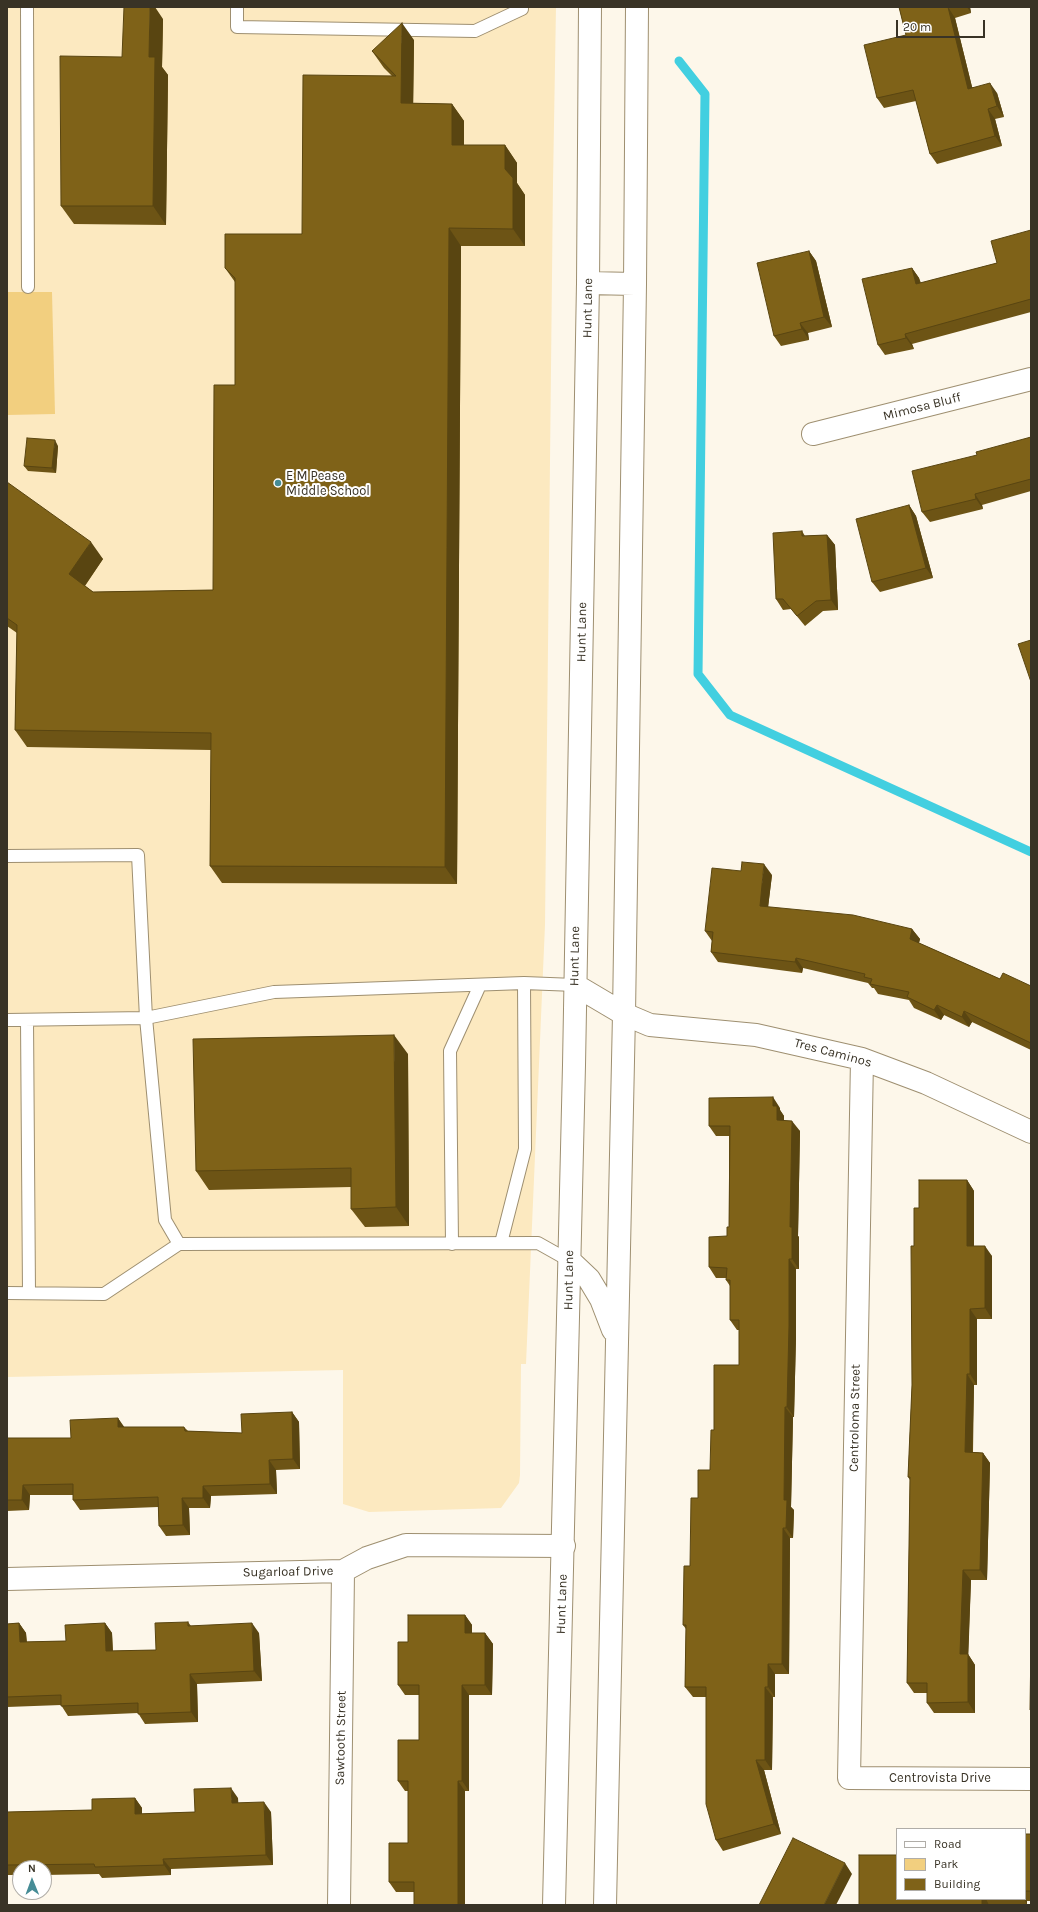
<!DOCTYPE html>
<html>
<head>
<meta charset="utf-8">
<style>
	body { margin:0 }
	#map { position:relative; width:1038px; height:1912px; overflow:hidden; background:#fdf7ea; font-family:Karla,sans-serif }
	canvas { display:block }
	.frame { position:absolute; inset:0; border:8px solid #393326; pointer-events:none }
	.legend { position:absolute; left:896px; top:1828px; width:130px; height:72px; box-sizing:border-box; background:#fff; border:1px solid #b0ada8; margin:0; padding:5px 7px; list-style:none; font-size:12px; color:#393326 }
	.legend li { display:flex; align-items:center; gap:8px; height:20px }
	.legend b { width:20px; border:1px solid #b0ada8 }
	.north { position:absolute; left:12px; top:1860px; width:40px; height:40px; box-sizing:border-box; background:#fff; border:1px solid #b0ada8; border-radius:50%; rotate:359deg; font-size:11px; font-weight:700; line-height:16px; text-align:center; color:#393326 }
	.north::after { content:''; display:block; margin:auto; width:14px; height:18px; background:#468c96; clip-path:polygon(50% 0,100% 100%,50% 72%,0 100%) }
	.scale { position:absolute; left:896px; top:20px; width:89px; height:18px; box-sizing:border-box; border:2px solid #393326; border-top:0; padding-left:5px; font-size:12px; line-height:14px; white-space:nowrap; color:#393326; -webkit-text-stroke:3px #fff; paint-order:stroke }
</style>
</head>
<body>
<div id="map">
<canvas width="1038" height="1912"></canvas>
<div class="frame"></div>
<ul class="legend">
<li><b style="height:5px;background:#fff"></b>Road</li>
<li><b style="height:11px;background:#f2cf7f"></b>Park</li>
<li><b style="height:11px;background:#7f6218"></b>Building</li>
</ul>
<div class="north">N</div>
<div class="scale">20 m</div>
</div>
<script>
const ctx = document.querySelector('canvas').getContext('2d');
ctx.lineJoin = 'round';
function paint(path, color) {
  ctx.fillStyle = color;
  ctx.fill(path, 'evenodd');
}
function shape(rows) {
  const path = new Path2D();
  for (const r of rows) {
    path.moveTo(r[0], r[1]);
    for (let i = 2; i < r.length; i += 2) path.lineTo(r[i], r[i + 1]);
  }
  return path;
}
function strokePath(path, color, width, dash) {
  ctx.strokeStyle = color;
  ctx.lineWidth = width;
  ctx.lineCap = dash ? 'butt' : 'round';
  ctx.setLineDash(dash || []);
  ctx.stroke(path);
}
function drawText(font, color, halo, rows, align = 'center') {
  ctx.font = font + ' Karla,sans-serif';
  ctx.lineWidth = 4;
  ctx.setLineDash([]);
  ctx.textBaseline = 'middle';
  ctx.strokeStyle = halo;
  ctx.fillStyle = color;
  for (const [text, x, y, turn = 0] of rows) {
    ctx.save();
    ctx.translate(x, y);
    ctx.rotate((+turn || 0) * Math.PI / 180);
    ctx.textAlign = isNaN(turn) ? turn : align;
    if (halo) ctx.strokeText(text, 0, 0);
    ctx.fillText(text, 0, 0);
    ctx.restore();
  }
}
paint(shape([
	[7,7,556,7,553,183,545,925,526,1364,521,1364,520,1475,519,1483,501,1508,369,1512,343,1504,343,1370,7,1377]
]), '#fce9c0');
paint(shape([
	[7,292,52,292,55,414,7,415]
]), '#f2cf7f');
strokePath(shape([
	[679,61,705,94,698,674,730,715,1031,852]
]), '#42cfe0', 9);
const lane = shape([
	[27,7,28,287],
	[237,7,237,27,475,31,522,9,522,7],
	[7,856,138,855,146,1018,7,1020],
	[27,1020,29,1293],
	[501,1243,525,1149,524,983],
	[452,1244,450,1051,480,985],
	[570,1261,538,1243,179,1244,165,1220,146,1018,274,992,524,983,575,985],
	[7,1293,104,1294,179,1244]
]);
const street = shape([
	[813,434,1031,379],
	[624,1014,650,1025,756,1035,862,1059,926,1083,1031,1132],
	[862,1059,849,1778,1031,1779],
	[7,1579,343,1571,367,1558,406,1545,564,1546],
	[339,1905,343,1571]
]);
const secondary = shape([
	[588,283,635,284],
	[575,985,624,1014],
	[570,1261,589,1279,601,1299,613,1330],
	[554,1905,574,1065,588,283,590,7],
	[605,1905,624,1014,635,284,637,7]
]);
strokePath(lane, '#9e8f70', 14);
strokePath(street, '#9e8f70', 24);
strokePath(secondary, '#9e8f70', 24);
strokePath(lane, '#fff', 12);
strokePath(street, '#fff', 22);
strokePath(secondary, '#fff', 22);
paint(shape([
	[899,7,970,7,971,13,955,18,972,87,997,93,1004,117,995,119,1002,146,937,164,930,154,916,101,884,108,877,98,906,35],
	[163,19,162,67,168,75,166,225,74,224,61,206,122,57],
	[414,40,413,103,452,104,464,121,464,145,505,145,517,163,517,183,525,195,525,246,461,246,457,884,222,883,210,866,211,750,27,747,15,730,17,633,7,626,7,482,103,559,85,586,93,592,213,590,235,385,235,282,225,268,302,234,392,76,384,68,372,51],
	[1031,230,1031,312,912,344,914,349,885,355,878,345,912,268,919,278,921,283,997,263],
	[809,251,816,261,832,327,808,333,809,340,781,346,774,336],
	[1031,437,1031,491,982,505,983,509,930,522,922,512,977,455],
	[58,446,56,473,28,471,24,466],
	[909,505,916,516,933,578,880,592,872,582],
	[802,531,805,536,827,535,835,545,838,610,823,611,805,626,791,609,783,610,776,599],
	[772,875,768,907,912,929,920,939,919,943,1000,979,1031,986,1031,1050,972,1022,969,1027,944,1015,941,1020,914,1008,909,1000,878,994,874,988,872,988,868,983,803,968,802,973,718,962,711,952,712,941,705,931],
	[408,1054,409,1226,365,1227,351,1209,351,1187,209,1190,196,1171],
	[780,1108,780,1110,784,1116,784,1121,800,1131,798,1236,799,1237,799,1269,796,1269,796,1337,794,1417,793,1417,791,1507,794,1510,793,1538,790,1538,789,1674,775,1674,775,1697,773,1697,772,1770,764,1770,781,1834,723,1851,716,1840,706,1697,693,1697,685,1687,686,1629,683,1625,698,1498,710,1470,714,1430,739,1365,739,1330,737,1330,730,1320,730,1286,726,1280,727,1278,716,1278,709,1267,727,1236,729,1227,729,1136,716,1136,709,1126],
	[967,1180,974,1191,974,1246,992,1256,992,1319,977,1319,977,1385,974,1385,973,1452,983,1453,990,1463,987,1580,971,1580,968,1654,975,1665,975,1713,934,1713,927,1703,927,1693,914,1693,907,1683,910,1480,908,1477,912,1385,914,1246,919,1208],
	[292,1412,299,1422,300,1469,276,1470,277,1494,211,1496,210,1508,189,1508,190,1535,166,1536,159,1526,158,1507,80,1510,73,1500,73,1495,30,1495,29,1510,7,1511,7,1438,71,1438,118,1418,123,1427,184,1427,188,1431,242,1433],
	[465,1615,472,1625,472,1633,485,1633,493,1644,492,1695,469,1695,469,1791,465,1791,414,1892,396,1892,389,1882,408,1843,408,1791,405,1791,398,1781,419,1740,419,1695,405,1695,398,1685,408,1642],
	[188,1622,191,1626,259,1633,262,1681,197,1684,198,1722,145,1724,138,1713,68,1716,61,1705,7,1707,7,1624,19,1623,26,1633,27,1642,66,1641,105,1623,112,1633,113,1651,156,1650],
	[135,1798,142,1808,142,1814,195,1812,238,1798,238,1803,271,1812,273,1865,171,1869,171,1875,102,1878,99,1874,44,1875,44,1868,20,1868,20,1875,7,1875,7,1812,92,1810],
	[1025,1834,1031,1834,1031,1901,1027,1901,1027,1904,989,1904,989,1905,859,1905,897,1899,1025,1899]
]), '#6d5415');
paint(shape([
	[150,7,155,7,163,19,162,67,168,75,166,225,153,206,149,57],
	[948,7,955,18,975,99,968,89],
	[967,7,970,7,971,13],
	[402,23,414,40,413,121,401,103],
	[990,83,997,93,1004,117,997,106],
	[452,104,464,121,464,162,452,145],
	[988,109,995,119,1002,146,995,136],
	[505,145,517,163,517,183,525,195,525,246,513,229,505,169],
	[449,228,461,246,457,884,445,867],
	[809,251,816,261,832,327,824,317],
	[912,268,919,278,923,295,916,284],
	[800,323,808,333,809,340,802,329],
	[905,334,912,344,914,349,906,338],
	[55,440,58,446,56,473,52,468],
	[975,494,982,505,983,509,976,499],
	[909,505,916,516,933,578,926,568],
	[827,535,835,545,838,610,831,600],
	[91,542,103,559,81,591,69,574],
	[764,864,772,875,767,916,760,906],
	[912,929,920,939,917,949,910,939],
	[796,958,803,968,802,973,795,962],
	[937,1005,944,1015,941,1020,934,1010],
	[964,1011,972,1022,969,1027,962,1017],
	[394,1035,408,1054,409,1226,396,1207],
	[773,1097,780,1108,780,1110,784,1116,784,1131,777,1120,773,1106],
	[792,1121,800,1131,798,1236,799,1237,799,1269,792,1259,790,1227],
	[967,1180,974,1191,974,1256,967,1246],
	[985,1246,992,1256,992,1319,985,1308],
	[789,1259,796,1269,796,1337,794,1417,787,1407],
	[970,1309,977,1319,977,1385,970,1374],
	[967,1374,974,1385,972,1462,965,1452],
	[785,1407,793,1417,791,1507,794,1510,793,1538,786,1528,784,1500],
	[292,1412,299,1422,300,1469,293,1459],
	[118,1418,125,1428,118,1427],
	[983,1453,990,1463,987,1580,980,1570],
	[269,1460,276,1470,277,1494,270,1484],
	[23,1485,30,1495,29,1510,22,1500],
	[203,1486,211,1496,210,1508,203,1498],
	[182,1498,189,1508,190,1535,183,1525],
	[783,1528,790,1538,789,1674,782,1664],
	[963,1570,971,1580,968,1665,960,1654],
	[465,1615,472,1625,472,1643,465,1633],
	[19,1623,26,1633,27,1652,20,1642],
	[105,1623,112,1633,113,1661,106,1651],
	[252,1623,259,1633,262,1681,254,1671],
	[485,1633,493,1644,492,1695,485,1685],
	[968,1654,975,1665,975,1713,968,1702],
	[768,1664,775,1674,775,1697,768,1687],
	[190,1674,197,1684,198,1722,191,1712],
	[462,1685,469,1695,469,1791,462,1781],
	[765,1687,773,1697,772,1770,765,1760],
	[756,1760,764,1770,781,1834,774,1824],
	[458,1781,465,1791,465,1905,458,1905],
	[231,1788,238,1798,239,1813,232,1803],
	[135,1798,142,1808,142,1824,135,1814],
	[264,1802,271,1812,273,1865,266,1855],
	[163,1859,171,1869,171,1875,164,1865],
	[845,1863,852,1874,836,1905,824,1905],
	[1025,1898,1027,1901,1027,1904,1024,1899,1025,1899],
	[982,1899,986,1899,989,1905,982,1905]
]), '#594511');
const building = shape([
	[124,7,150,7,149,57,155,57,153,206,61,206,60,56,122,57,124,7],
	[899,7,949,7,948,7,968,89,990,83,997,106,988,109,995,136,930,154,913,90,877,98,864,45,906,35,899,7],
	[402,23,401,103,452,104,452,145,505,145,505,169,513,178,513,229,449,228,445,867,210,866,211,733,15,730,17,625,7,618,7,482,91,542,69,574,93,592,213,590,214,385,235,385,235,278,225,268,225,234,302,234,303,75,396,76,372,51,402,23],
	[1031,230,1031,299,905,334,906,338,878,345,862,279,912,268,916,284,997,263,991,241,1031,230],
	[809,251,824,317,800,323,802,329,774,336,757,263,809,251],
	[1031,437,1031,479,975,494,976,499,922,512,912,471,977,455,976,452,1031,437],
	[27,438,55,440,52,468,24,466,27,438],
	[909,505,926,568,872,582,856,519,909,505],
	[802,531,802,536,827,535,831,600,816,601,797,616,783,599,776,599,773,533,802,531],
	[1031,640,1031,682,1018,644,1031,640],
	[742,862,764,864,760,906,853,915,912,929,910,939,1000,979,1003,973,1031,986,1031,1043,964,1011,962,1017,937,1005,934,1010,907,997,909,992,870,984,872,979,864,977,865,974,796,958,795,962,711,952,713,932,705,931,712,868,741,871,742,862],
	[394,1035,396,1207,351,1209,351,1168,196,1171,193,1039,394,1035],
	[773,1097,773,1106,777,1106,777,1120,792,1121,790,1227,792,1227,792,1259,789,1259,789,1326,787,1407,785,1407,784,1500,787,1500,786,1528,783,1528,782,1664,768,1664,768,1687,765,1687,765,1760,756,1760,774,1824,716,1840,706,1804,706,1687,685,1687,686,1625,683,1625,684,1566,690,1566,691,1498,698,1498,698,1470,710,1470,711,1430,714,1430,714,1365,739,1365,739,1320,730,1320,730,1280,726,1280,727,1268,709,1267,709,1237,727,1236,727,1227,729,1227,730,1126,709,1126,709,1098,773,1097],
	[919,1180,967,1180,967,1246,985,1246,985,1308,970,1309,970,1374,967,1374,965,1452,983,1453,980,1570,963,1570,960,1654,968,1654,968,1702,927,1703,927,1683,907,1683,910,1477,908,1477,912,1385,911,1246,914,1246,914,1208,919,1208,919,1180],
	[292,1412,293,1459,269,1460,270,1484,203,1486,203,1498,182,1498,183,1525,159,1526,158,1497,73,1500,73,1484,23,1485,22,1500,7,1500,7,1438,71,1438,70,1420,118,1418,118,1427,184,1427,185,1431,242,1433,241,1414,292,1412],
	[408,1615,465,1615,465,1633,485,1633,485,1685,462,1685,462,1781,458,1781,458,1905,414,1905,414,1882,389,1882,389,1843,408,1843,408,1781,398,1781,398,1740,419,1740,419,1685,398,1685,398,1642,408,1642,408,1615],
	[188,1622,188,1626,252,1623,254,1671,190,1674,191,1712,138,1714,138,1703,61,1706,61,1695,7,1697,7,1624,19,1623,20,1642,66,1641,65,1625,105,1623,106,1651,156,1650,155,1623,188,1622],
	[1031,1642,1031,1710,1030,1710,1031,1642],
	[231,1788,232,1803,264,1802,266,1855,163,1859,164,1865,95,1867,94,1864,7,1865,7,1812,92,1810,92,1799,135,1798,135,1814,195,1812,194,1789,231,1788],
	[1025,1834,1031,1834,1031,1891,1025,1891,1025,1834],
	[793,1838,845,1863,824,1905,759,1905,793,1838],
	[859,1855,897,1855,897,1899,982,1899,982,1905,859,1905,859,1855]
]);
paint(building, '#7f6218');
strokePath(building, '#594511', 1);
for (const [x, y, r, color] of [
	[278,483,4,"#468c96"]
]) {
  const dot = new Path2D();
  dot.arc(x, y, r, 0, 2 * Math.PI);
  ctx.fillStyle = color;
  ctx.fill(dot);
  strokePath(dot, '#fff', 1.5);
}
drawText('13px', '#393326', '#fff', [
	["Hunt Lane",588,308,-89],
	["Mimosa Bluff",922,407,-14],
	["Hunt Lane",582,632,-89],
	["Hunt Lane",575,956,-89],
	["Tres Caminos",833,1053,15],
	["Hunt Lane",569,1280,-89],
	["Centroloma Street",855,1418,-89],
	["Sugarloaf Drive",288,1572,-1],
	["Hunt Lane",562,1604,-88],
	["Sawtooth Street",341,1738,-89],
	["Centrovista Drive",940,1778]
]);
drawText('13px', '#393326', '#fff', [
	["E M Pease",286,476],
	["Middle School",286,491]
], 'left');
</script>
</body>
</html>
